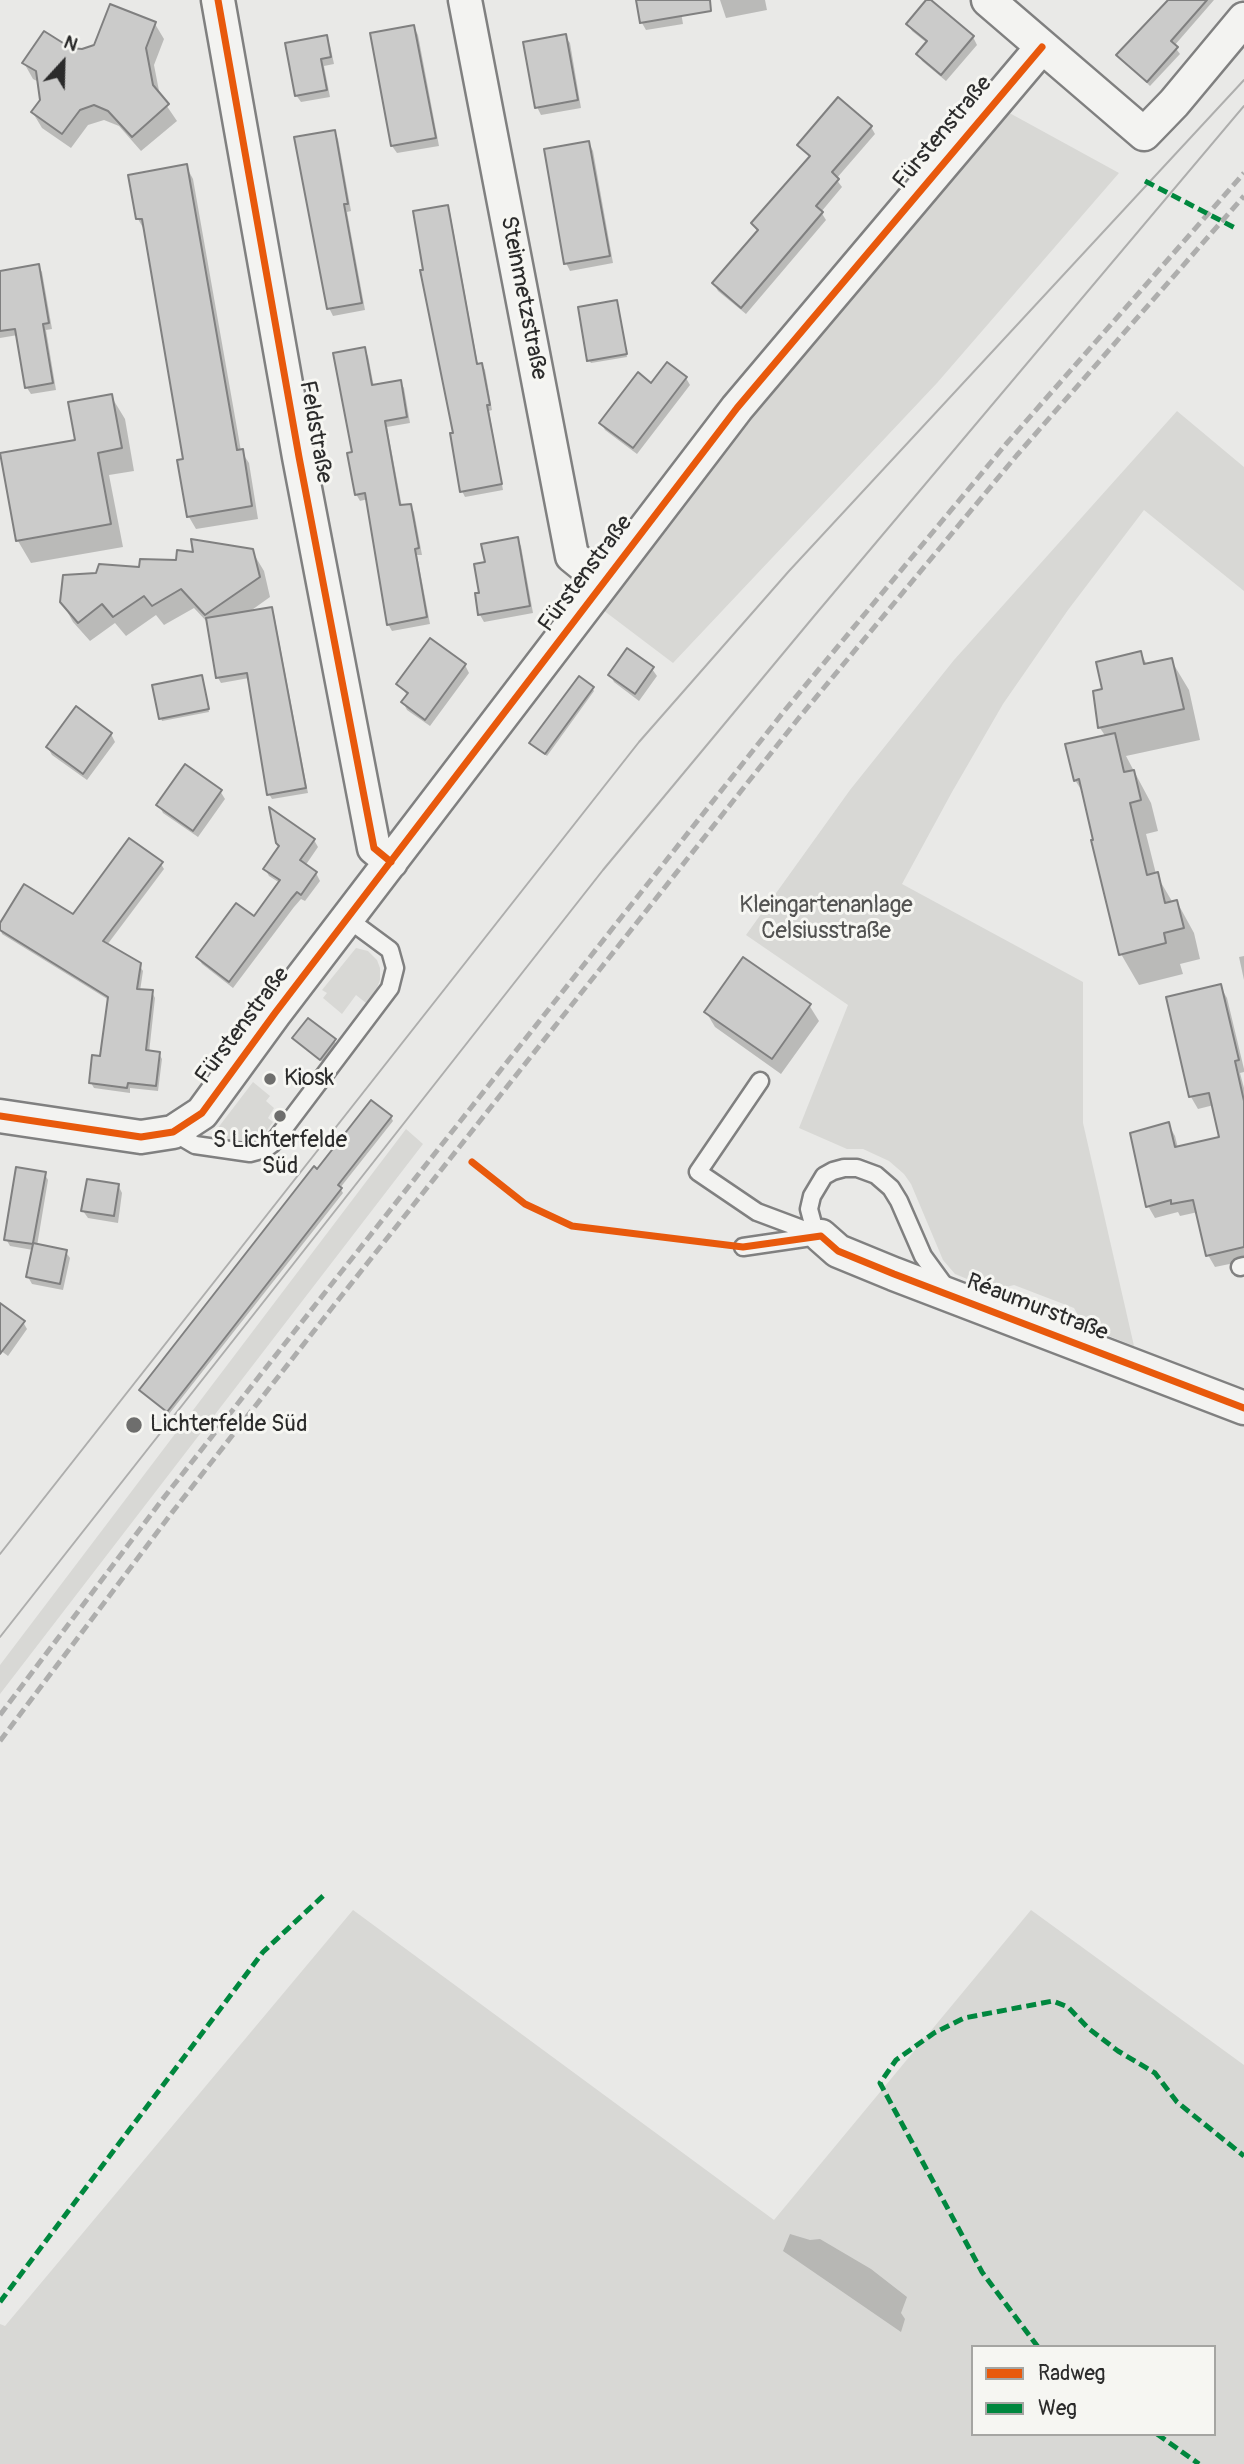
<!DOCTYPE html>
<html>
<head>
<meta charset="utf-8">
<style>
	body { margin:0 }
	#map { position:relative; width:1244px; height:2464px; overflow:hidden; background:#e9e9e7; font-family:Pangolin,sans-serif }
	canvas { display:block }
	.legend { position:absolute; left:971px; top:2345px; width:245px; height:91px; box-sizing:border-box; background:#f6f6f2; border:2px solid #a5a5a2; margin:0; padding:9px 12px; list-style:none; font-size:21px; color:#2b2b2b }
	.legend li { display:flex; align-items:center; gap:14px; height:35px }
	.legend b { width:35px; border:2px solid #a5a5a2 }
	.north { position:absolute; left:28px; top:28px; width:70px; height:70px; -webkit-text-stroke:5px #f6f6f2; paint-order:stroke; rotate:22deg; font-size:19px; font-weight:700; line-height:28px; text-align:center; color:#2b2b2b }
	.north::after { content:''; display:block; margin:auto; width:24px; height:32px; background:#2b2b2b; clip-path:polygon(50% 0,100% 100%,50% 72%,0 100%) }
</style>
</head>
<body>
<div id="map">
<canvas width="1244" height="2464"></canvas>
<ul class="legend">
<li><b style="height:9px;background:#e8590c"></b>Radweg</li>
<li><b style="height:9px;background:#00873e"></b>Weg</li>
</ul>
<div class="north">N</div>
</div>
<script>
const ctx = document.querySelector('canvas').getContext('2d');
ctx.lineJoin = 'round';
function paint(path, color) {
  ctx.fillStyle = color;
  ctx.fill(path, 'evenodd');
}
function shape(rows) {
  const path = new Path2D();
  for (const r of rows) {
    path.moveTo(r[0], r[1]);
    for (let i = 2; i < r.length; i += 2) path.lineTo(r[i], r[i + 1]);
  }
  return path;
}
function strokePath(path, color, width, dash) {
  ctx.strokeStyle = color;
  ctx.lineWidth = width;
  ctx.lineCap = dash ? 'butt' : 'round';
  ctx.setLineDash(dash || []);
  ctx.stroke(path);
}
function drawText(font, color, halo, rows, align = 'center') {
  ctx.font = font + ' Pangolin,sans-serif';
  ctx.lineWidth = 6;
  ctx.setLineDash([]);
  ctx.textBaseline = 'middle';
  ctx.strokeStyle = halo;
  ctx.fillStyle = color;
  for (const [text, x, y, turn = 0] of rows) {
    ctx.save();
    ctx.translate(x, y);
    ctx.rotate((+turn || 0) * Math.PI / 180);
    ctx.textAlign = isNaN(turn) ? turn : align;
    if (halo) ctx.strokeText(text, 0, 0);
    ctx.fillText(text, 0, 0);
    ctx.restore();
  }
}
paint(shape([
	[1004,110,1119,173,937,383,673,663,599,607],
	[1177,411,1244,467,1244,591,1144,510,1068,610,1003,704,952,792,902,884,1083,982,1083,1123,1134,1346,1084,1326,1074,1308,1014,1285,994,1290,955,1274,943,1260,911,1184,904,1174,889,1161,863,1149,847,1149,799,1128,848,1005,746,935,850,790,954,660],
	[356,948,368,951,377,960,380,968,380,980,377,988,366,1003,356,995,342,1014,323,998,327,993,322,990],
	[253,1082,270,1096,266,1101,274,1108,268,1118,273,1122,265,1133,249,1142,211,1137],
	[406,1129,423,1144,0,1694,0,1665],
	[353,1910,774,2220,1031,1910,1244,2065,1244,2464,0,2464,0,2324,5,2326],
	[973,2347,1214,2347,1214,2434,973,2434]
]), '#d8d8d5');
paint(shape([
	[790,2234,810,2240,820,2239,871,2269,907,2297,901,2313,905,2319,901,2332,783,2251]
]), '#b7b7b4');
paint(shape([
	[637,0,679,0,683,24,646,30,642,23],
	[720,0,765,0,767,10,726,18],
	[1170,0,1214,0,1174,46,1180,54,1150,86,1118,55],
	[155,24,164,39,154,65,160,96,177,121,141,151,119,126,104,120,88,125,71,148,42,128,33,113,42,100,39,82,33,79,24,63,70,50,82,50],
	[908,24,973,37,977,45,946,81,922,61,918,54,927,43,912,31],
	[414,27,418,35,439,146,397,153,392,146],
	[565,36,570,43,581,108,541,115,537,107],
	[326,37,330,45,334,64,324,66,330,97,301,102,296,95],
	[871,127,875,134,836,179,842,187,821,212,826,220,746,314,718,291,714,284,758,232,753,224,810,158,799,145],
	[334,131,338,139,351,211,347,212,365,310,333,316,329,308],
	[589,143,593,151,613,263,570,271,566,263],
	[186,166,193,179,241,451,249,463,258,519,196,529,189,517,179,462,185,461,146,233,138,219],
	[447,207,450,212,478,365,482,364,485,370,492,410,489,411,503,490,465,497,462,491,455,434,425,271],
	[38,266,42,272,52,329,46,330,56,390,31,394,27,388,18,335,0,338,0,273],
	[618,305,627,357,591,363,589,360],
	[364,349,368,356,374,387,400,382,404,388,410,423,387,427,402,507,410,506,414,512,422,555,417,555,430,624,392,631,388,624,368,499,360,501,356,494,355,453],
	[686,378,690,385,637,454,605,430,601,423,652,385],
	[111,396,125,419,134,471,109,475,123,547,31,563,18,541,77,441],
	[517,539,521,546,533,613,484,622,480,615,487,564],
	[252,551,264,571,270,597,249,612,271,608,274,614,308,793,272,799,269,794,249,678,221,683,218,678,209,624,194,608,164,625,156,615,126,636,115,623,90,641,73,622,62,602,140,569,178,562,196,554],
	[1141,653,1147,665,1171,660,1189,690,1200,740,1126,756,1151,803,1158,831,1146,834,1156,874,1173,903,1177,902,1194,933,1200,959,1180,964,1183,974,1139,985,1121,954,1085,796,1075,780,1106,737,1100,728,1104,690],
	[465,665,469,673,430,726,407,710,403,702,408,696,398,684],
	[652,669,657,676,639,701,614,682,610,675],
	[201,677,209,712,162,721,161,718],
	[592,688,594,691,547,756,533,746,531,743],
	[111,734,115,742,87,780,52,755,48,748],
	[220,791,225,799,198,837,163,813,159,805],
	[314,840,318,847,305,866,316,873,320,881,305,901,301,899,294,907,233,988,202,964,198,957,255,919,280,883,269,876,265,869],
	[161,864,164,869,107,945,139,965,143,971,140,991,152,992,155,998,149,1053,159,1054,162,1059,158,1091,130,1088,130,1093,94,1088,91,1083,102,1058,109,1000,2,934,0,926,73,916],
	[1244,956,1244,980,1239,957],
	[1220,986,1227,998,1244,1069,1244,1072,1240,1073,1244,1088,1244,1261,1215,1267,1208,1255,1198,1212,1180,1216,1178,1212,1155,1218,1148,1206,1168,1124,1175,1136,1178,1148,1221,1139,1214,1105,1198,1109,1191,1097,1168,999],
	[809,1005,819,1021,781,1074,715,1027,706,1012],
	[308,1020,337,1044,323,1062,296,1041],
	[391,1117,393,1121,340,1188,343,1193,169,1414,143,1393,141,1390,318,1171],
	[44,1173,48,1180,37,1246,65,1251,70,1258,63,1290,32,1284,28,1277,33,1250,10,1246,6,1239],
	[118,1185,122,1193,118,1223,88,1218,83,1211],
	[0,1305,23,1322,27,1329,8,1356,0,1350]
]), '#0003');
const building = shape([
	[636,0,710,0,711,11,640,23,636,0],
	[926,0,931,0,974,36,941,75,916,54,927,41,906,24,926,0],
	[1168,0,1207,0,1171,41,1178,47,1147,82,1116,55,1168,0],
	[110,4,156,22,146,48,153,85,169,104,132,137,108,111,94,105,80,110,62,134,31,112,40,100,36,71,22,63,44,31,71,48,82,49,94,45,110,4],
	[414,25,436,138,391,146,370,33,414,25],
	[566,34,578,100,535,108,523,42,566,34],
	[327,35,331,57,321,59,327,90,295,96,285,43,327,35],
	[838,97,872,126,832,172,839,179,816,206,823,212,741,308,712,283,758,230,751,223,810,156,797,145,838,97],
	[335,130,348,204,344,204,362,303,327,309,294,137,335,130],
	[589,141,610,256,564,264,544,149,589,141],
	[187,164,237,450,243,449,252,506,187,517,177,460,183,459,142,219,136,219,128,175,187,164],
	[448,205,477,364,482,363,490,405,487,405,502,484,460,492,450,433,453,433,420,270,423,270,413,211,448,205],
	[39,264,49,323,43,324,53,383,25,388,15,329,0,331,0,271,39,264],
	[617,300,627,354,587,361,578,307,617,300],
	[365,347,372,385,401,380,407,417,385,421,400,505,411,504,419,548,415,549,427,617,387,625,365,493,355,495,347,453,352,452,333,353,365,347],
	[667,362,687,377,633,448,599,423,638,372,651,383,667,362],
	[112,394,122,448,98,453,111,524,16,541,0,453,75,440,68,402,112,394],
	[518,537,530,606,478,615,475,593,479,593,474,564,485,562,481,544,518,537],
	[191,539,253,549,260,577,205,615,181,589,152,606,144,596,113,617,102,604,78,623,60,602,63,575,96,573,99,564,139,567,140,559,176,560,177,550,193,552,191,539],
	[272,607,306,788,267,795,247,673,216,678,206,618,272,607],
	[430,638,466,664,425,720,401,702,408,693,396,684,430,638],
	[627,648,654,667,635,694,608,675,627,648],
	[1141,651,1144,664,1172,658,1184,709,1098,728,1093,691,1102,689,1096,662,1141,651],
	[202,675,209,709,159,719,152,685,202,675],
	[579,676,594,687,545,754,529,743,579,676],
	[76,706,112,733,83,774,46,747,76,706],
	[1115,733,1124,772,1134,770,1141,800,1130,803,1147,875,1158,872,1165,903,1177,900,1184,928,1164,933,1166,943,1119,955,1091,840,1093,840,1079,779,1074,781,1065,744,1115,733],
	[185,764,222,790,193,831,156,805,185,764],
	[269,807,315,839,300,860,317,872,301,895,297,892,291,899,229,982,196,957,236,903,254,916,280,880,263,869,279,846,276,843,269,807],
	[129,838,163,862,103,941,141,963,137,989,153,990,146,1050,160,1052,156,1086,128,1083,127,1088,89,1083,92,1055,100,1056,108,997,0,930,0,923,24,884,73,914,129,838],
	[743,957,811,1004,772,1059,704,1012,743,957],
	[1221,984,1239,1060,1235,1061,1244,1101,1244,1247,1206,1256,1193,1200,1171,1204,1171,1200,1146,1207,1130,1133,1169,1122,1175,1147,1219,1137,1209,1093,1189,1097,1166,997,1221,984],
	[308,1018,336,1039,320,1060,292,1038,308,1018],
	[371,1100,392,1116,338,1185,342,1188,167,1412,139,1390,314,1166,317,1169,371,1100],
	[16,1167,46,1172,33,1243,67,1250,60,1284,26,1277,33,1244,4,1240,16,1167],
	[87,1179,119,1184,114,1216,81,1211,87,1179],
	[0,1303,25,1321,0,1354,0,1303]
]);
paint(building, '#cbcbca');
strokePath(building, '#808080', 2);
const lane = shape([
	[760,1081,698,1172,757,1212,821,1236],
	[173,1132,195,1145,250,1153,265,1149,273,1143,390,988,395,968,390,950,348,919],
	[821,1236,813,1224,809,1209,812,1196,824,1176,833,1171,844,1168,857,1168,876,1175,891,1188,899,1201,923,1256,947,1289],
	[743,1247,818,1236],
	[1240,1267,1244,1266]
]);
const street = shape([
	[218,0,299,457,374,848,391,862],
	[465,0,572,556,604,582],
	[988,0,1144,134,1174,103,1244,19],
	[0,1116,141,1137,173,1132,202,1113,275,1013,737,408,1042,47],
	[821,1236,838,1251,894,1274,1244,1408]
]);
strokePath(lane, '#808080', 21);
strokePath(street, '#808080', 37);
strokePath(lane, '#f3f3f1', 16);
strokePath(street, '#f3f3f1', 32);
strokePath(shape([
	[0,1554,639,742,789,571,1244,80],
	[0,1637,603,870,815,615,1244,106]
]), '#aeaead', 2);
strokePath(shape([
	[0,1715,162,1500,327,1290,785,710,1006,444,1244,173],
	[0,1741,174,1510,339,1299,798,719,1017,455,1244,196]
]), '#aeaead', 5, [10, 5]);
strokePath(shape([
	[1145,181,1237,229],
	[0,2302,263,1952,324,1895],
	[1038,2347,982,2272,880,2083,896,2060,934,2033,964,2018,1053,2001,1068,2007,1088,2028,1118,2051,1155,2073,1177,2102,1244,2156],
	[1157,2434,1199,2464]
]), '#00873e', 5, [10, 5]);
strokePath(shape([
	[218,0,299,457,374,848,391,862],
	[0,1116,141,1137,173,1132,202,1113,275,1013,737,408,1042,47],
	[472,1162,525,1204,572,1226,743,1247,821,1236,838,1251,894,1274,1244,1408]
]), '#e8590c', 7);
for (const [x, y, r, color] of [
	[270,1079,7,"#6e6e6d"],
	[280,1116,7,"#6e6e6d"],
	[134,1425,9,"#6e6e6d"]
]) {
  const dot = new Path2D();
  dot.arc(x, y, r, 0, 2 * Math.PI);
  ctx.fillStyle = color;
  ctx.fill(dot);
  strokePath(dot, '#f6f6f2', 2.5);
}
drawText('23px', '#2b2b2b', '#f6f6f2', [
	["Fürstenstraße",943,133,-50],
	["Steinmetzstraße",523,298,79],
	["Feldstraße",315,432,80],
	["Fürstenstraße",586,574,-53],
	["Fürstenstraße",243,1026,-53],
	["Réaumurstraße",1037,1308,21]
]);
drawText('23px', '#535352', '#f6f6f2', [
	["Kleingartenanlage",826,906],
	["Celsiusstraße",826,932]
]);
drawText('23px', '#2b2b2b', '#f6f6f2', [
	["Kiosk",284,1079],
	["S Lichterfelde",280,1141,"center"],
	["Süd",280,1167,"center"],
	["Lichterfelde Süd",150,1425]
], 'left');
</script>
</body>
</html>
